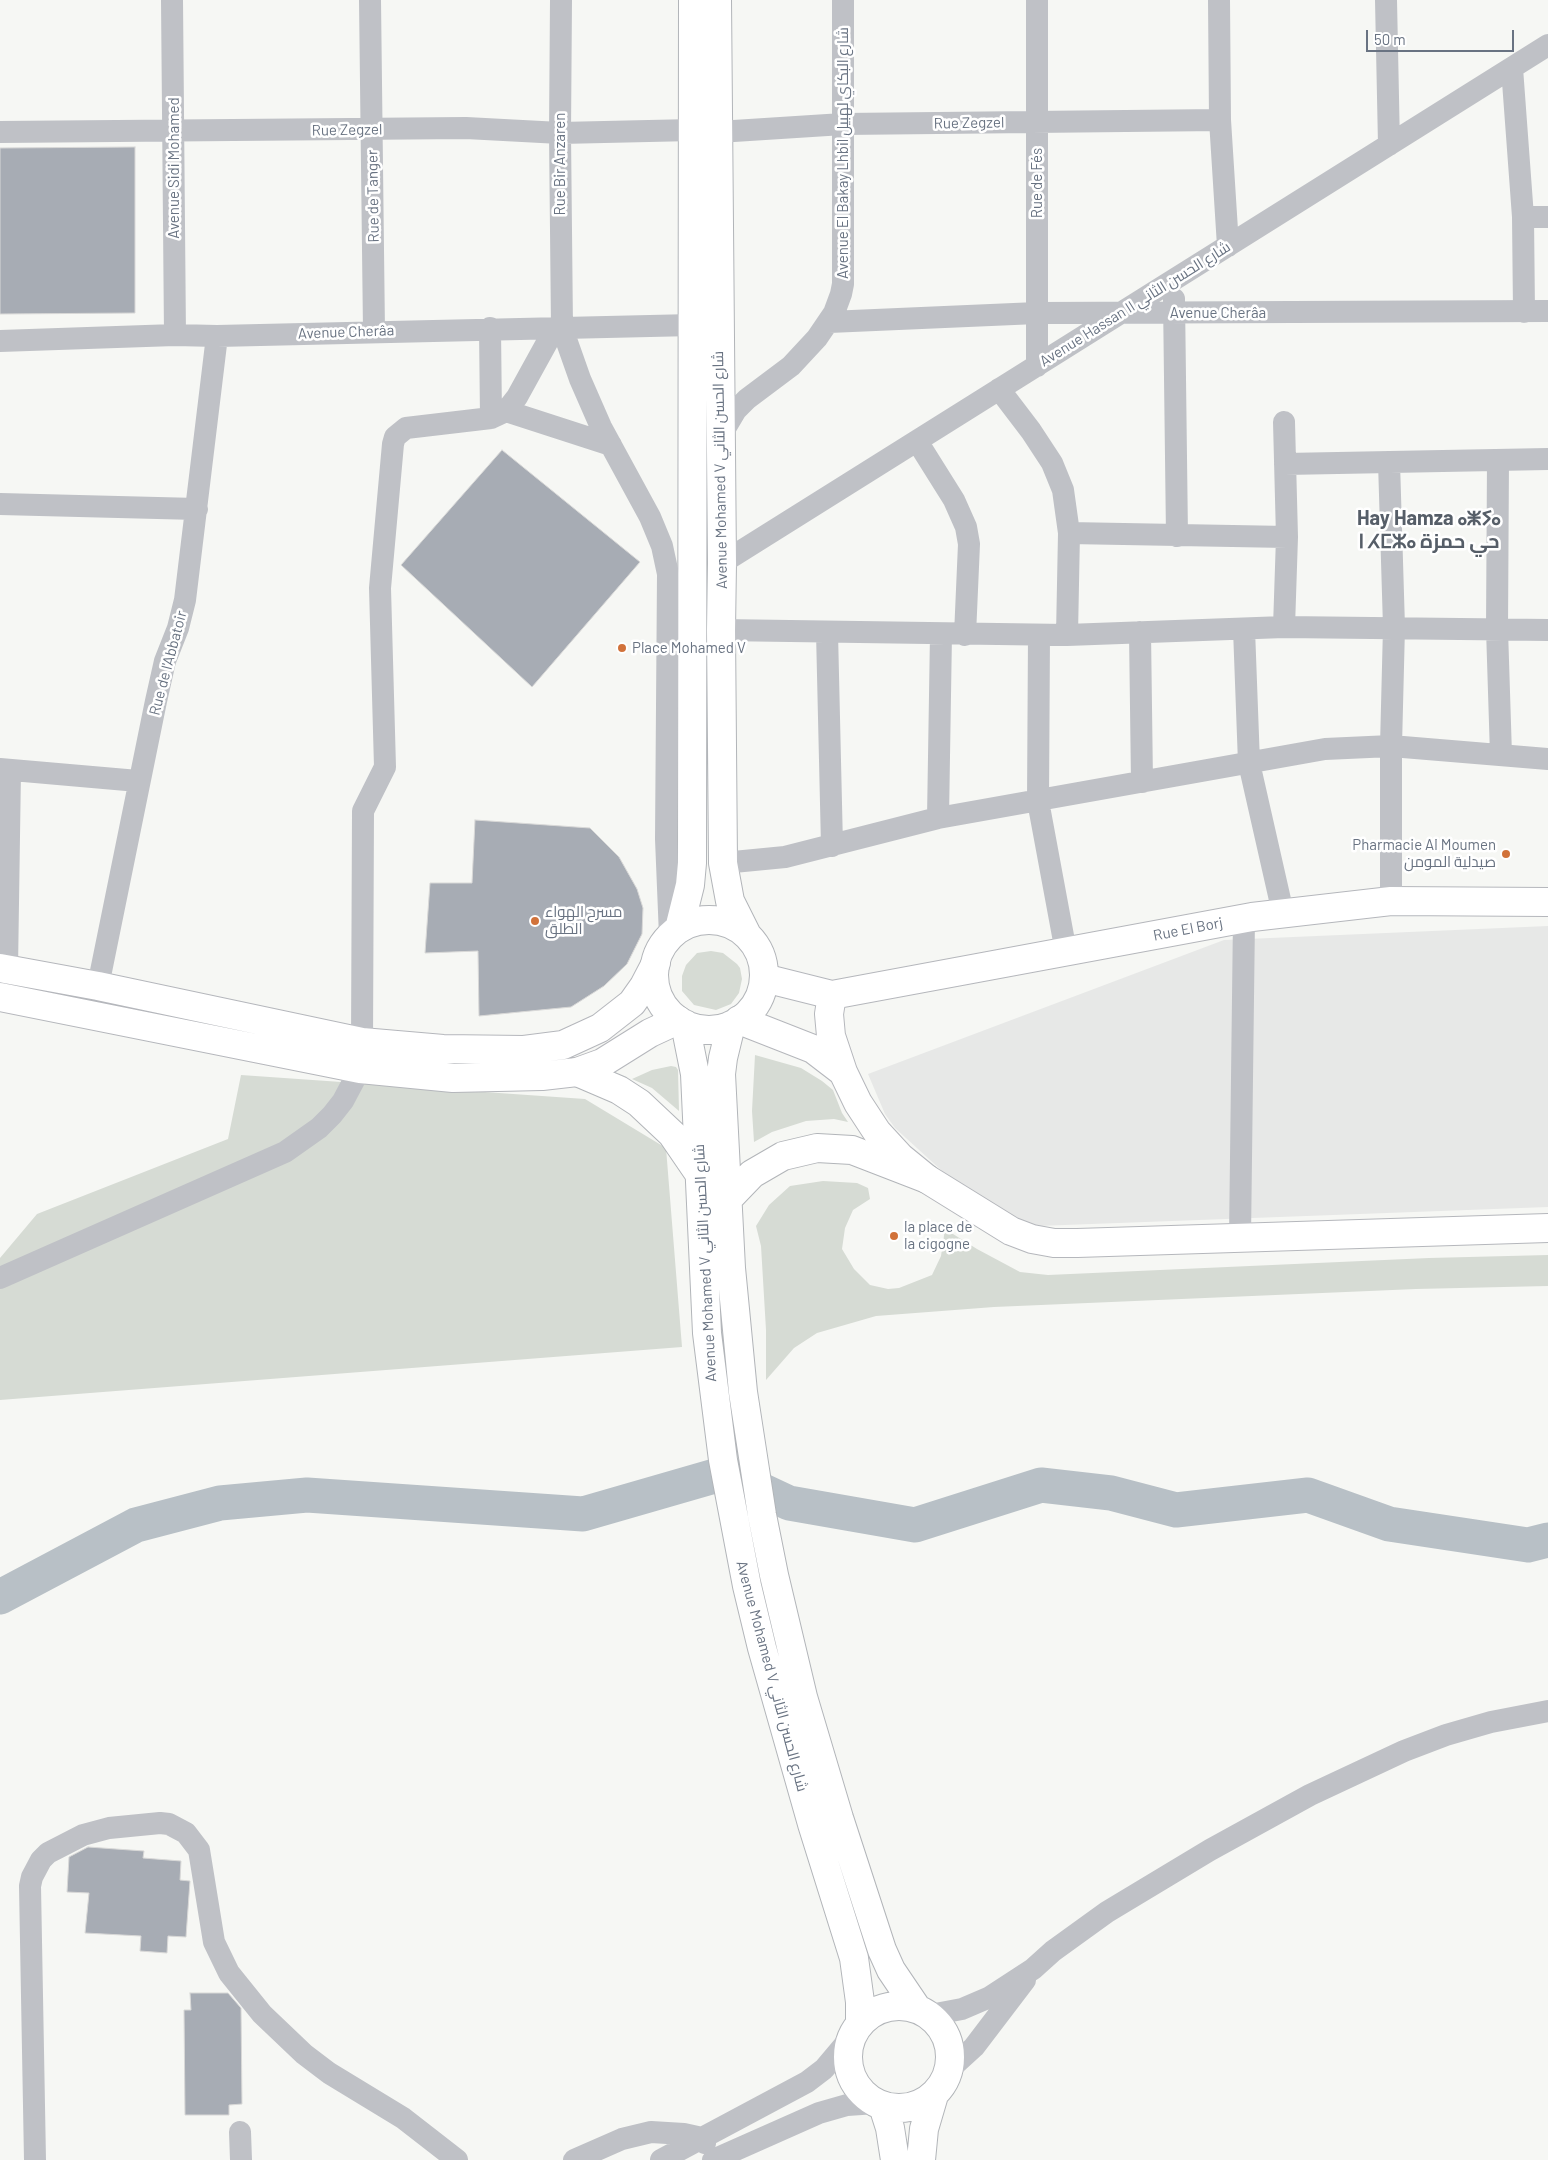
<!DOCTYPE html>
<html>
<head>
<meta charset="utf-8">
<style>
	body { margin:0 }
	#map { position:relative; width:1548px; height:2160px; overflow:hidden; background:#f6f7f4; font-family:Barlow,sans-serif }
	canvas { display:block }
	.scale { position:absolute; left:1366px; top:30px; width:148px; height:22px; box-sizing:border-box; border:2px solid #697382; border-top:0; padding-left:6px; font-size:15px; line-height:18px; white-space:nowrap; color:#697382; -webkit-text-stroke:4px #fff; paint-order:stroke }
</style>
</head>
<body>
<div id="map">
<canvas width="1548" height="2160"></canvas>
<div class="scale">50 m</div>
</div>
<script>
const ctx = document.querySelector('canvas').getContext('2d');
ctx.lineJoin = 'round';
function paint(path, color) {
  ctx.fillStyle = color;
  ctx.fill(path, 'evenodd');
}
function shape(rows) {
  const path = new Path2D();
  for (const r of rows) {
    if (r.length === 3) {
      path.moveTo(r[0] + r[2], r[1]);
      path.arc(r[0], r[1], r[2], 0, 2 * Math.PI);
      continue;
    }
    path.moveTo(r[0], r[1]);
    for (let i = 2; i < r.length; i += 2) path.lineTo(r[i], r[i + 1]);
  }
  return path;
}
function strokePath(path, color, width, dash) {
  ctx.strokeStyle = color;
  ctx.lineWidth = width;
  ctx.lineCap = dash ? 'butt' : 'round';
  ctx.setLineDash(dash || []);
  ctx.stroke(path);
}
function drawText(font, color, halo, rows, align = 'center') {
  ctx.font = font + ' Barlow,Cairo,"Noto Sans Tifinagh",sans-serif';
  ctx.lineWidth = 5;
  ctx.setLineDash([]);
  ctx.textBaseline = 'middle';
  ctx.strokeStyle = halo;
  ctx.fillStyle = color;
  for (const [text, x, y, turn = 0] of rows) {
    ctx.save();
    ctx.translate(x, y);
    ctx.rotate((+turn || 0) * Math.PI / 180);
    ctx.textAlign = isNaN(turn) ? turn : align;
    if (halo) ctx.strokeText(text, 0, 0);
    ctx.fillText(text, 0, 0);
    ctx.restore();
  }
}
paint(shape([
	[1548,926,1548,1207,1038,1226,1014,1220,964,1191,895,1128,885,1114,868,1074,1224,940]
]), '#e7e8e7');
paint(shape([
	[711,951,723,953,737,964,740,968,742,979,739,993,731,1004,716,1010,694,1005,682,991,682,976,686,965,697,953],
	[755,1055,801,1068,822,1081,833,1090,842,1113,848,1122,834,1119,806,1121,772,1132,754,1142,752,1111],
	[671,1066,676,1067,678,1070,679,1111,652,1088,632,1079,652,1070],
	[241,1075,585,1099,666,1148,682,1347,0,1400,0,1258,37,1214,228,1139],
	[823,1181,857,1183,868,1188,870,1199,853,1210,845,1228,842,1249,854,1269,870,1285,888,1289,899,1288,932,1275,941,1256,945,1229,977,1249,1020,1272,1048,1275,1429,1258,1548,1255,1548,1286,1416,1289,994,1307,876,1316,817,1333,794,1348,766,1380,766,1330,761,1246,756,1226,769,1205,790,1186]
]), '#d6dbd4');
strokePath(shape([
	[0,1597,136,1525,220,1503,307,1495,583,1514,725,1473,789,1503,915,1525,1041,1485,1111,1493,1176,1510,1308,1495,1389,1524,1528,1545,1548,1540]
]), '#b8c0c6', 35);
const building = shape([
	[135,147,135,313,0,314,0,148,135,147],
	[502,450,640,562,532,687,401,565,502,450],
	[475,820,590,828,619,857,637,889,643,908,642,934,627,964,604,986,571,1007,479,1016,478,951,425,953,430,883,472,883,475,820],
	[88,1847,144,1851,143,1858,181,1861,180,1880,190,1881,186,1937,168,1936,167,1953,140,1951,141,1936,85,1933,89,1893,67,1892,69,1857,88,1847],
	[190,1993,228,1993,241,2008,242,2104,229,2105,229,2115,185,2115,184,2010,191,2010,190,1993]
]);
paint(building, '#a7acb4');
strokePath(building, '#d8d8d7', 1);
const major = shape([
	[0,968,98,986,362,1042,443,1049,524,1050,563,1045,600,1028,632,1003,644,986,656,963],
	[764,978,832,995,1252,917,1391,901,1548,902],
	[832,995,829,1014,831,1036,843,1072,858,1103,877,1132,900,1157,927,1179,1011,1231,1032,1239,1054,1243,1077,1243,1548,1228],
	[0,997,360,1069,453,1078,542,1076,577,1072,602,1063,650,1033,678,1020],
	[739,1020,813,1049,843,1072]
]);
const highway = shape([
	[717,0,722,563,721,630,723,863,730,901,747,935],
	[709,975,55],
	[679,929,690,885,692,863,693,0],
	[685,1024,695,1074,707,1333,723,1460,747,1586,762,1648,812,1824,854,1958,860,2002,860,2024],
	[731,1025,723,1058,721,1074,731,1268,743,1392,762,1515,774,1575,803,1697,839,1818,882,1950,891,1970,916,2007],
	[577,1072,619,1090,639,1103,672,1134,698,1172],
	[727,1200,752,1174,783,1156,817,1148,852,1150,927,1179],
	[899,2057,51],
	[883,2106,890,2128,895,2160],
	[921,2160,924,2129,934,2095]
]);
strokePath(major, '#b5b7bc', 30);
strokePath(highway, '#b2b5b9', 30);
strokePath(shape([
	[172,0,175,335],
	[370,0,374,331],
	[561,0,560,133,562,328,580,379,601,427,650,517,662,546,668,574,666,839,670,936],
	[1219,0,1220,120,1228,246],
	[1386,0,1389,145],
	[1512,68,1523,217,1548,217],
	[0,132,466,128,560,133,693,130],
	[718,132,843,124,1220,120],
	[1523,217,1524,312],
	[1174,299,1177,536],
	[829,322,1037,313,1548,311],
	[490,328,491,418],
	[0,341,175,335,217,336,693,325],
	[1037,366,1037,0],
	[999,389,1031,431,1052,463,1063,490,1069,533,1067,635],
	[506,411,611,445],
	[1284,422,1287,537,1284,627],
	[720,437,736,410,747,399,791,366,817,338,834,313,841,294,843,284,843,0],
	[917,441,954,500,966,527,969,544,965,635],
	[1498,460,1497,629,1501,755],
	[1389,462,1394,627,1391,746,1391,901],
	[1285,464,1548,459],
	[0,504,197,509],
	[1069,533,1287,537],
	[722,563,1548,45],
	[1244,629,1249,763,1283,913],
	[721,630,1067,635,1284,627,1548,630],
	[827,632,832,846],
	[1140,632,1142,782],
	[1039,635,1038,801,1066,952],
	[0,769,138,781],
	[938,818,941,634],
	[723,863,785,857,938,818,1325,749,1391,746,1548,759],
	[7,969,10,770],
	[98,986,156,701,165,661,178,628,185,600,217,336],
	[362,1042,363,811,385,767,380,588,393,444,395,437,406,428,491,418,506,411,517,397,555,328],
	[1240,1238,1244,918],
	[0,1278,285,1152,319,1128,332,1115,343,1101,360,1069],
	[930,2015,962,2009,990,1997,1033,1969,1053,1951,1107,1912,1210,1850,1310,1795,1404,1751,1446,1735,1491,1722,1548,1711],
	[950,2069,974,2047,1025,1980],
	[240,2132,241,2160],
	[35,2160,30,1886,32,1877,41,1860,48,1853,83,1835,109,1828,160,1823,169,1824,186,1833,199,1850,214,1942,229,1973,262,2014,304,2054,329,2073,403,2118,457,2160],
	[574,2160,622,2139,651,2132,684,2134,702,2138,705,2143],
	[661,2160,807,2082,824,2069,851,2037],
	[713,2160,819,2113,847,2105,876,2103]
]), '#bfc1c6', 22);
strokePath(major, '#fff', 28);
strokePath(highway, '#fff', 28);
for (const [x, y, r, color] of [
	[622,648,5,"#d1723a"],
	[1506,854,5,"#d1723a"],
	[535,921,5,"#d1723a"],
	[894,1236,5,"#d1723a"]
]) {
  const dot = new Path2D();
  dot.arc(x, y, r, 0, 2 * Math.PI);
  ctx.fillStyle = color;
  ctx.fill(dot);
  strokePath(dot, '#fff', 2);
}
drawText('15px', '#697382', '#fff', [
	["Rue Zegzel",969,123,-1],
	["Rue Zegzel",347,130,-1],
	["Avenue El Bakay Lhbil شارع البكاي لهبيل",843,153,-90],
	["Rue Bir Anzaren",560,164,-90],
	["Avenue Sidi Mohamed",174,168,-90],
	["Rue de Fés",1037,183,-90],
	["Rue de Tanger",373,196,-91],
	["Avenue Hassan II شارع الحسن الثاني",1135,304,-32],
	["Avenue Cherâa",1218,313],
	["Avenue Cherâa",346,332,-2],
	["Avenue Mohamed V شارع الحسن الثاني",720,470,-91],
	["Rue de l'Abbatoir",168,663,-75],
	["Rue El Borj",1188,929,-11],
	["Avenue Mohamed V شارع الحسن الثاني",705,1263,-93],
	["Avenue Mohamed V شارع الحسن الثاني",772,1676,75]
]);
drawText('15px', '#697382', '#fff', [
	["Place Mohamed V",632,648],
	["Pharmacie Al Moumen",1496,845,"right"],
	["صيدلية المومن",1496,862,"right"],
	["مسرح الهواء",545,912],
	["الطلق",545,929],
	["la place de",904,1227],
	["la cigogne",904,1244]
], 'left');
drawText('bold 20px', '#565e68', '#fff', [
	["Hay Hamza ⴰⵥⵢⴰ",1429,518],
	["ⵏ ⵃⵎⵣⴰ حي حمزة",1429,541]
]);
</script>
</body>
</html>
